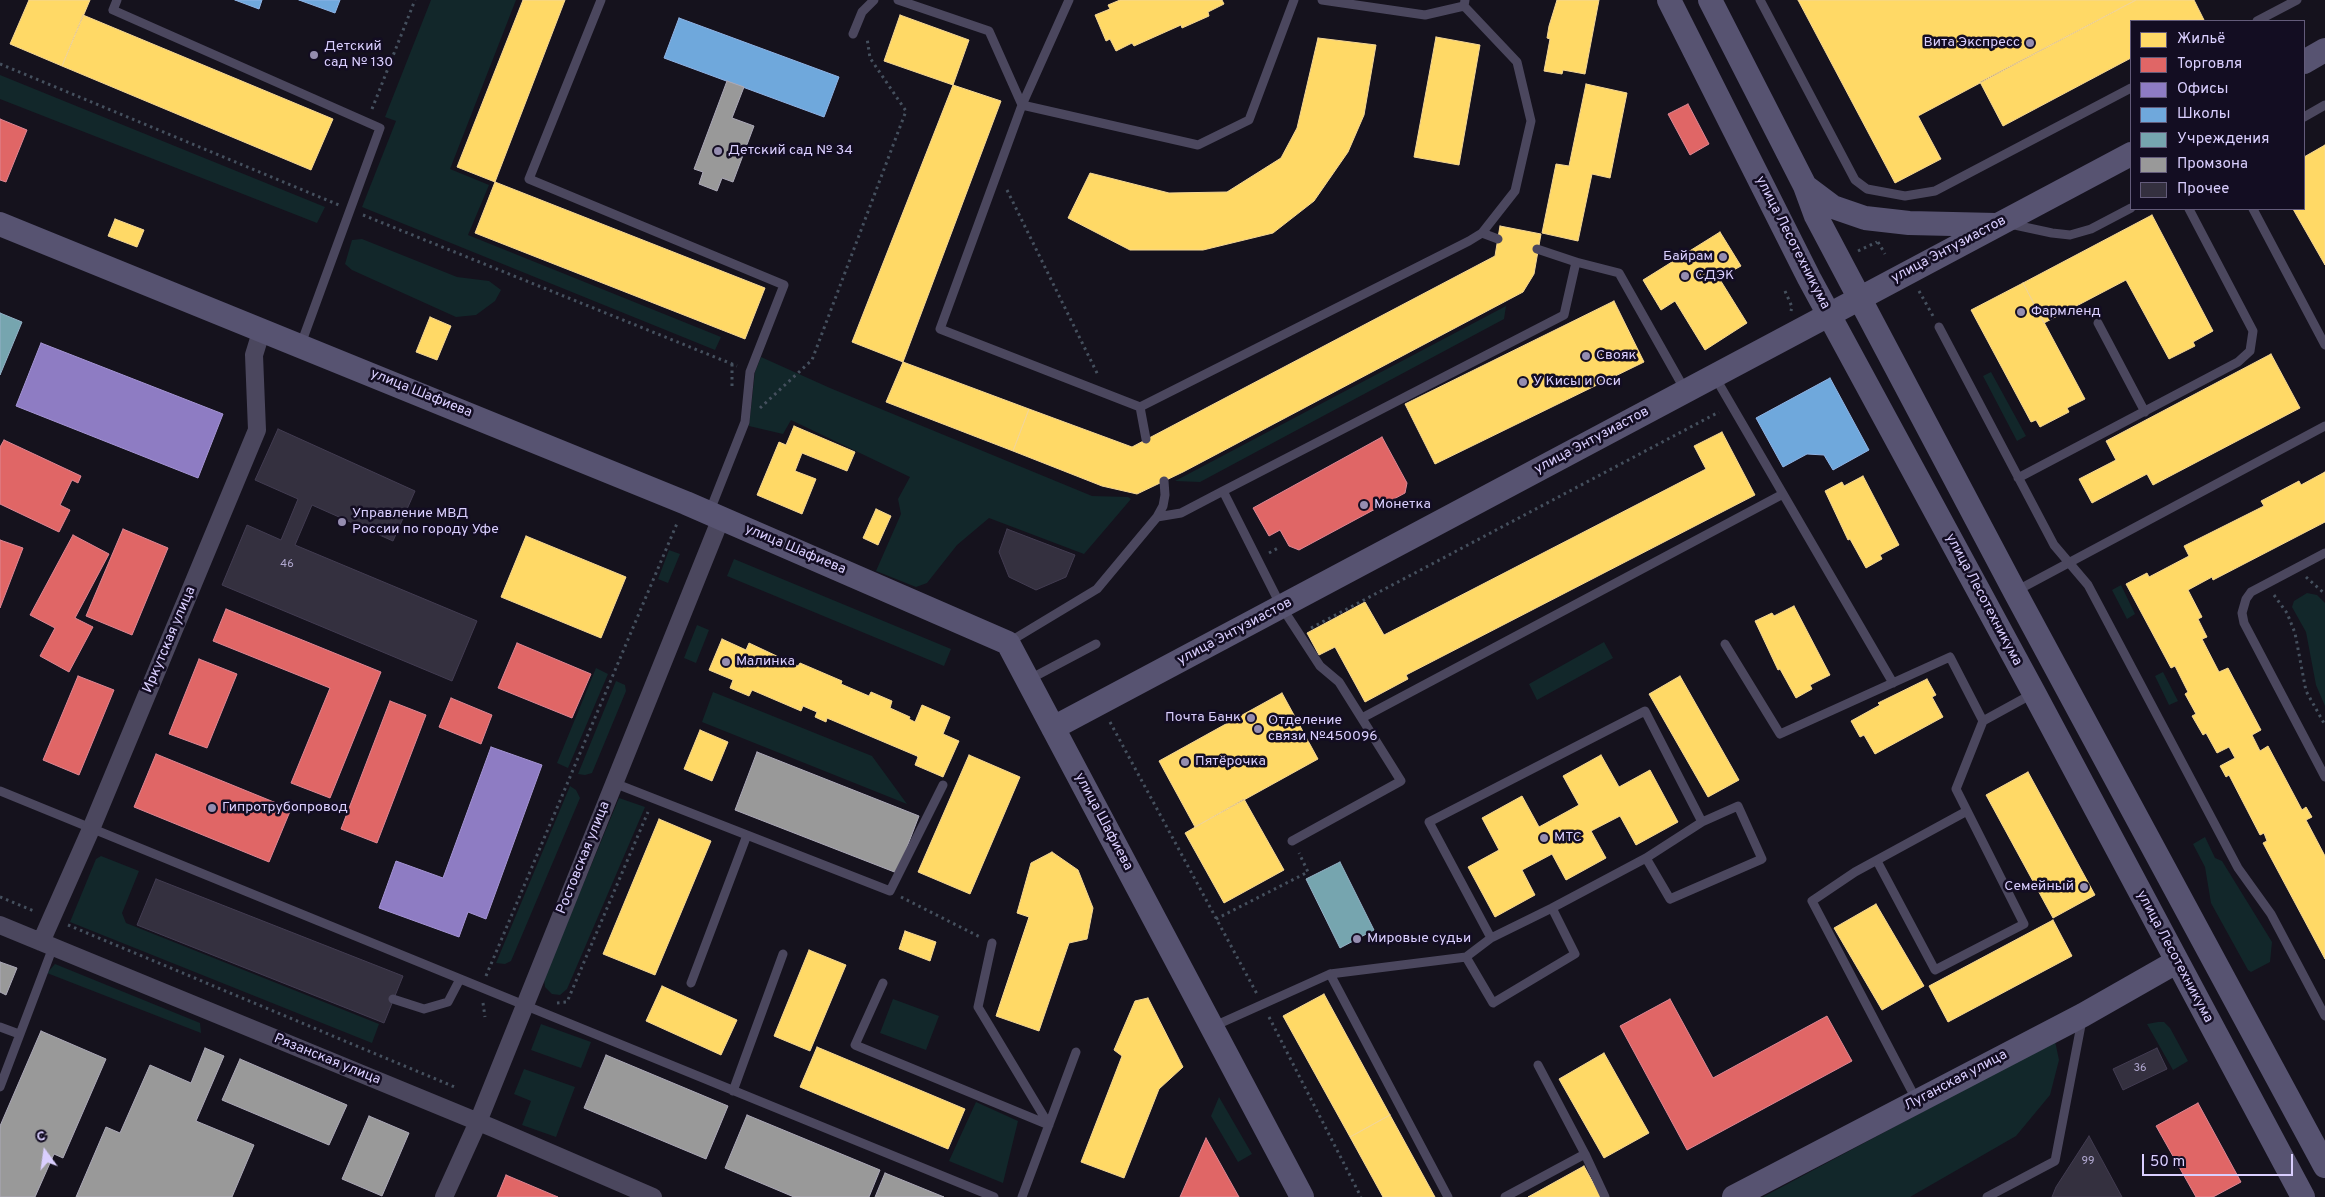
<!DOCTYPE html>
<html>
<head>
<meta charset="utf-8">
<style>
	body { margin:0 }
	#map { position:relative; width:2325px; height:1197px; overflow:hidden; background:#15121d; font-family:Overpass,sans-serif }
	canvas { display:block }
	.legend { position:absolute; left:2130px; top:20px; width:175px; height:190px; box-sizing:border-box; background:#130d22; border:1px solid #635b7a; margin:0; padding:6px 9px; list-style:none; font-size:15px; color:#dacfff }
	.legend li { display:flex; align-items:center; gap:10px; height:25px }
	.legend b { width:25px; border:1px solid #635b7a }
	.north { position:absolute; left:20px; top:1127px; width:50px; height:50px; -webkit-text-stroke:4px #130d22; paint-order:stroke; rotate:346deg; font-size:14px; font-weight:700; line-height:20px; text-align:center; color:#dacfff }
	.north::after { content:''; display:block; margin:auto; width:18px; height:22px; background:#dacfff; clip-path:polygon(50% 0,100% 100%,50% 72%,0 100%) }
	.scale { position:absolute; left:2142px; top:1154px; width:151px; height:22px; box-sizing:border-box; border:2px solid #dacfff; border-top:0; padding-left:6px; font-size:15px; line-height:18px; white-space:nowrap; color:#dacfff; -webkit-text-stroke:4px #130d22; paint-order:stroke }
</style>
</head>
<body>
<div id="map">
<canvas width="2325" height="1197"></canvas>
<ul class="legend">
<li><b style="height:14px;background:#ffd966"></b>Жильё</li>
<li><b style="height:14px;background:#e06666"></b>Торговля</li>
<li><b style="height:14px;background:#8e7cc3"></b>Офисы</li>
<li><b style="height:14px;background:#6fa8dc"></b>Школы</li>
<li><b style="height:14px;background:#76a5af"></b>Учреждения</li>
<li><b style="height:14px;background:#999"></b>Промзона</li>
<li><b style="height:14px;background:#34303f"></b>Прочее</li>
</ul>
<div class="north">С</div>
<div class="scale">50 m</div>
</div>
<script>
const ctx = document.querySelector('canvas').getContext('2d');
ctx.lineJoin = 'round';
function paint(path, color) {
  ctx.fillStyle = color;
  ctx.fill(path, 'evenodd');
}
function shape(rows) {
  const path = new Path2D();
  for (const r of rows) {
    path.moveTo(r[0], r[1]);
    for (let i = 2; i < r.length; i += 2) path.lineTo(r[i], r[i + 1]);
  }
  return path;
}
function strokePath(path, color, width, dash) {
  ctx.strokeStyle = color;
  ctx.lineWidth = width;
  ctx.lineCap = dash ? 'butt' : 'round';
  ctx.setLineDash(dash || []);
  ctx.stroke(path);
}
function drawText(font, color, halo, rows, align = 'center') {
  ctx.font = font + ' Overpass,sans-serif';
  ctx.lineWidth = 5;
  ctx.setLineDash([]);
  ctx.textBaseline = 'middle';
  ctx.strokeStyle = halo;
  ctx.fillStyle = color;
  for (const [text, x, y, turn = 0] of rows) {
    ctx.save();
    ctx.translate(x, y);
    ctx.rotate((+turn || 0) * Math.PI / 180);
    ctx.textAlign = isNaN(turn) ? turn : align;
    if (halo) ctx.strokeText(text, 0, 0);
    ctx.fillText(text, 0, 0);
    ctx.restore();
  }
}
paint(shape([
	[431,0,516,0,450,169,489,185,468,235,721,337,715,350,362,207,396,121,385,117],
	[0,75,325,207,317,223,0,99],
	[362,239,457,277,489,281,501,290,495,301,476,315,456,317,352,270,345,264,352,240],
	[1506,306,1504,319,1200,482,1175,481],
	[761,357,830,388,1092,496,1128,497,1131,499,1084,554,989,518,957,545,927,583,916,587,876,571,901,514,898,499,910,477,791,420,783,434,749,426,755,372],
	[1991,372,2026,436,2017,441,1983,376],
	[669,550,680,554,668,583,658,579],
	[734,559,951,649,944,666,727,576],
	[2121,585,2135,614,2127,619,2112,590],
	[2307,593,2317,595,2325,603,2325,706,2316,685,2306,632,2292,607,2294,601],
	[697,625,709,630,696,663,684,658],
	[1604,642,1613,658,1537,700,1529,684],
	[596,668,608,674,568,768,557,763],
	[2163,672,2178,701,2169,705,2155,676],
	[616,681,625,685,626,691,592,773,585,775,578,774],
	[713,692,872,756,907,804,702,722],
	[570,786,576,790,580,798,511,961,505,964,496,963],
	[619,798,645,807,567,989,560,995,552,994,545,987,544,979],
	[2205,837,2215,858,2222,861,2272,942,2270,962,2251,972,2248,970,2211,903,2205,867,2193,844],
	[101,856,139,871,122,913,126,923,379,1024,372,1043,70,922,96,859],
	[55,964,200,1023,201,1033,47,973],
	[893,999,939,1016,926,1050,880,1033],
	[2158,1022,2164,1022,2170,1028,2188,1061,2173,1070,2147,1024],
	[541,1024,591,1042,581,1068,531,1050],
	[2055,1041,2059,1060,2050,1095,2016,1136,1910,1197,1763,1197],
	[524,1069,575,1087,556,1137,522,1125,531,1101,514,1094],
	[1219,1097,1252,1154,1238,1162,1211,1116],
	[976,1102,1018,1121,1003,1183,949,1161]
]), '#12272a');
const homes = shape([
	[29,0,90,0,62,66,10,44,29,0],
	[523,0,565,0,495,182,457,167,523,0],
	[1120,0,1222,0,1224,4,1208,12,1209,16,1182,28,1181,25,1134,46,1132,43,1116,51,1110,39,1106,41,1095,15,1110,9,1108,5,1120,0],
	[1557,0,1599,0,1585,74,1563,70,1562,74,1544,71,1550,39,1547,38,1549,26,1557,0],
	[1798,0,2136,0,1918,116,1941,159,1895,183,1798,0],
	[2136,0,2194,0,2204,20,2131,21,2131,58,2003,126,1980,82,2136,0],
	[83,15,333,119,311,170,62,66,83,15],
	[900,15,969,40,953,85,884,61,900,15],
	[1436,37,1480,45,1459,165,1414,157,1436,37],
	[1318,38,1376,45,1364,115,1348,152,1314,201,1273,233,1203,250,1130,250,1068,218,1090,173,1169,193,1227,192,1281,158,1297,128,1318,38],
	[1586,84,1627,93,1610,178,1592,174,1578,241,1542,233,1556,164,1569,166,1586,84],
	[953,85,1001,101,903,362,852,342,953,85],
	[2325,145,2325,265,2293,209,2304,209,2304,157,2325,145],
	[495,182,765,288,745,339,475,233,495,182],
	[2152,215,2213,331,2193,342,2195,346,2169,359,2126,280,2044,323,2023,283,2152,215],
	[115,219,144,230,137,247,108,236,115,219],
	[1500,226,1541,234,1534,274,1523,292,1183,472,1137,494,1102,486,1013,451,1029,409,1132,447,1495,256,1500,226],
	[1720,232,1741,266,1719,278,1747,323,1705,350,1675,301,1661,310,1643,280,1720,232],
	[2023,283,2085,399,2067,408,2069,412,2040,427,2036,420,2031,422,1971,310,2023,283],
	[1614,301,1644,362,1435,464,1405,404,1614,301],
	[430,317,451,326,437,360,416,352,430,317],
	[2271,354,2300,408,2153,485,2147,474,2092,503,2079,479,2116,460,2106,441,2271,354],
	[903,362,1029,409,1013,451,886,402,903,362],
	[794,426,855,452,847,471,802,453,795,471,816,479,802,514,757,495,779,442,786,445,794,426],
	[1722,432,1755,495,1406,675,1408,679,1365,702,1335,647,1319,655,1307,633,1365,602,1384,635,1706,469,1694,446,1722,432],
	[2325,472,2325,522,2213,580,2212,577,2188,590,2202,617,2198,619,2207,637,2202,639,2219,672,2228,668,2261,730,2252,735,2260,751,2268,746,2302,810,2306,807,2312,817,2306,820,2325,856,2325,959,2263,843,2267,841,2264,833,2260,835,2229,775,2226,777,2220,766,2235,758,2229,747,2217,753,2206,733,2203,735,2192,716,2196,714,2185,694,2188,692,2175,666,2171,668,2126,584,2147,573,2149,577,2189,556,2184,546,2264,506,2261,501,2299,481,2301,485,2325,472],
	[1863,476,1899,545,1880,555,1882,559,1866,568,1850,539,1848,540,1825,491,1842,482,1844,486,1863,476],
	[876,509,891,516,878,545,863,538,876,509],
	[526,536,626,577,601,638,501,597,526,536],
	[1794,606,1830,675,1810,685,1812,689,1796,698,1780,669,1778,670,1755,621,1772,613,1774,616,1794,606],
	[722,639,746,650,749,643,798,666,800,663,842,681,841,684,869,696,871,692,892,701,890,708,910,717,909,719,915,722,922,705,950,717,943,734,959,741,943,777,915,765,918,757,917,756,827,718,826,722,815,717,817,712,803,706,801,711,752,690,749,696,730,688,733,680,709,670,722,639],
	[1680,676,1739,780,1708,797,1649,694,1680,676],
	[1927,679,1936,695,1932,697,1943,717,1875,754,1864,735,1860,737,1851,721,1880,705,1878,703,1927,679],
	[1282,693,1318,759,1195,827,1159,761,1282,693],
	[700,730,728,742,712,781,684,769,700,730],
	[969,755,1020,777,970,894,918,872,969,755],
	[1601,755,1619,787,1650,770,1678,822,1636,845,1620,816,1591,831,1606,858,1566,880,1552,854,1522,870,1535,895,1495,917,1468,867,1499,850,1482,818,1522,796,1539,827,1579,805,1563,776,1601,755],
	[2028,772,2095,895,2053,918,1986,795,2028,772],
	[1244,799,1284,870,1224,903,1185,833,1244,799],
	[659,819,711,841,655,975,603,954,659,819],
	[1052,852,1078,870,1093,908,1087,939,1069,943,1039,1031,996,1016,1029,917,1017,913,1031,863,1052,852],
	[1876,904,1924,986,1882,1010,1834,928,1876,904],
	[2053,920,2072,956,1948,1022,1929,986,2053,920],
	[905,931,936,942,930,961,899,949,905,931],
	[809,950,846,965,810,1051,774,1036,809,950],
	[662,986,737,1020,721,1055,646,1021,662,986],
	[1324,994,1390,1115,1350,1137,1283,1016,1324,994],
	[1148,998,1183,1067,1159,1089,1124,1178,1081,1162,1122,1056,1114,1050,1135,1001,1148,998],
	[817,1047,965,1109,948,1149,800,1087,817,1047],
	[1604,1053,1649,1133,1604,1158,1559,1079,1604,1053],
	[1390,1115,1407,1146,1435,1197,1383,1197,1350,1137,1390,1115],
	[1584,1166,1601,1197,1528,1197,1555,1182,1584,1166]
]);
paint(homes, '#ffd966');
strokePath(homes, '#f4d694', 1);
const shops = shape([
	[1688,104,1709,144,1690,155,1668,114,1688,104],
	[0,119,27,130,6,182,0,180,0,119],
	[1382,437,1407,483,1405,493,1299,550,1289,546,1280,530,1269,536,1253,508,1382,437],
	[4,440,81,476,78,483,72,480,60,505,70,510,59,532,0,504,0,447,4,440],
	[123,529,168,548,132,635,86,616,123,529],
	[73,535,109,554,75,618,93,627,69,672,40,656,55,628,30,615,73,535],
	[0,540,23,548,0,608,0,540],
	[226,609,381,672,330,798,291,783,330,688,213,641,226,609],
	[517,643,591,674,572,718,498,688,517,643],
	[199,659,237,674,207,748,169,734,199,659],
	[78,676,114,690,79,775,43,760,78,676],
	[451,698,492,715,481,744,439,727,451,698],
	[390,701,426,715,377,843,341,829,390,701],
	[156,754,291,809,269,862,134,807,156,754],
	[1670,999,1713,1078,1827,1016,1852,1061,1687,1150,1620,1026,1670,999],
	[2198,1103,2241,1182,2213,1197,2196,1197,2156,1126,2198,1103],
	[1206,1138,1239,1197,1180,1197,1206,1138],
	[506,1175,558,1197,497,1197,506,1175]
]);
paint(shops, '#e06666');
strokePath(shops, '#de8694', 1);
const offices = shape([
	[41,343,223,414,198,478,16,406,41,343],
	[491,747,542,765,486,919,468,912,459,937,379,908,396,861,443,878,491,747]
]);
paint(offices, '#8e7cc3');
strokePath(offices, '#a595d5', 1);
const schools = shape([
	[235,0,262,0,259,9,235,0],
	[299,0,340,0,335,13,299,0],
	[679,18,839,77,824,117,664,58,679,18],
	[1830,378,1869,450,1833,470,1824,455,1807,454,1783,467,1756,418,1830,378]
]);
paint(schools, '#6fa8dc');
strokePath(schools, '#8fb4e6', 1);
const public = shape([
	[0,313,22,322,0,375,0,313],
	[1340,862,1374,930,1340,948,1306,879,1340,862]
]);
paint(public, '#76a5af');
strokePath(public, '#94b2c7', 1);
const industry = shape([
	[727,81,744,87,732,118,754,126,733,182,722,178,717,191,699,184,703,172,694,169,727,81],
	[757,752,919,816,897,873,735,810,757,752],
	[0,962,17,968,6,995,0,992,0,962],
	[41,1031,106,1059,63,1158,54,1154,35,1197,0,1197,0,1126,41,1031],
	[205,1048,224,1056,196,1121,254,1145,232,1197,76,1197,106,1127,120,1133,150,1065,191,1083,205,1048],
	[606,1055,728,1106,706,1159,584,1108,606,1055],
	[240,1059,347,1105,329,1145,222,1100,240,1059],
	[747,1115,880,1170,869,1197,794,1197,725,1168,747,1115],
	[369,1116,409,1133,382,1196,342,1179,369,1116],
	[885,1173,944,1197,875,1197,885,1173]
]);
paint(industry, '#999');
strokePath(industry, '#aca9b8', 1);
const building = shape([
	[278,429,415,491,393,541,312,505,295,545,477,621,452,681,222,585,247,525,281,540,298,499,255,480,278,429],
	[1007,529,1075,555,1066,577,1036,590,1009,577,999,552,1007,529],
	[156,879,403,976,384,1023,137,925,156,879],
	[2157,1048,2167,1069,2123,1090,2113,1069,2157,1048],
	[2089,1136,2122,1197,2052,1197,2056,1187,2089,1136]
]);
paint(building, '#34303f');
strokePath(building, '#423c51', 1);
strokePath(shape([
	[0,64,339,205],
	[372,109,415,0],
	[1007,190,1098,375],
	[363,215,737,366],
	[1878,242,1885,254],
	[1858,251,1877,242],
	[1785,291,1792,307,1791,311],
	[1919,291,1933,316],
	[732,364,732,387],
	[760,408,812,360,906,111,870,58,867,38],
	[1269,553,1278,548],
	[2306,577,2325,594],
	[2274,595,2287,613,2295,633,2306,691,2325,725],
	[1311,628,1719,412],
	[1110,722,1257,994],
	[0,897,34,911],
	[901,897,980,937],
	[1216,919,1308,872,1299,853],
	[68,925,457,1088],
	[486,976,678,521],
	[483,1003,485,1017],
	[557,1003,567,1002,648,812],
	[1269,1017,1361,1197]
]), '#45505e', 3, [2.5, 4]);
strokePath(shape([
	[117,0,113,10,380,128,301,344],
	[601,0,529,179,784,285,750,372,745,422,709,513],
	[898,0,989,31,1022,105,1198,145,1249,120,1294,0],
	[1069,0,1022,105,940,329,1140,407,1469,241,1482,233,1515,191,1531,121,1517,62,1464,6],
	[1322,0,1425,15,1464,6,1465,0],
	[1760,0,1855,180,1867,189,1905,196,1935,191,2131,88],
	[2257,21,2297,0],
	[853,34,862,12,874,0],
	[2304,117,2325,105],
	[2253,209,2325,345],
	[2010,224,2052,233,2070,235,2091,229,2131,208],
	[1482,233,1498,239],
	[1537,249,1576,262,1619,273,1685,390],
	[2098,323,2145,412],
	[1939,327,2054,545,2088,585,2238,868,2271,914,2325,1016],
	[1715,377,1893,683],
	[1140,407,1146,439],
	[2018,478,2238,362,2250,351,2253,331,2189,209],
	[1223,491,1564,315,1576,262],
	[1157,517,1181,513,1223,491,1281,606,1320,666,1339,682,1401,781,1292,841],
	[2325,553,2251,592,2246,599,2242,613,2244,623,2325,777],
	[2016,591,2325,426],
	[1009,642,1097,589,1157,517,1163,506,1165,495,1164,481],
	[1725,644,1780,734,1950,657,1983,721],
	[1028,680,1096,644],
	[1362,718,1783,494],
	[614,783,890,891,943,785],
	[0,791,994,1197],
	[1877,861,1935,970,2024,924,1956,789,1983,721,2034,693],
	[1491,938,1429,822,1645,711,1702,822],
	[992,943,978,1007,1049,1125],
	[1466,957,1493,1003,1575,954,1552,908],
	[1330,974,1466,957,1491,938,1552,908,1646,858,1702,822,1738,806,1762,859,1670,899,1646,858],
	[691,983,747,835],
	[883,983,855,1045,1049,1125],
	[393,999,424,1009,448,1002,460,979],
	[0,1027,19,1034],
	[1212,1027,1330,974,1448,1197],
	[0,1087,53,947],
	[733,1091,783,954],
	[1917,1101,1812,901,1855,872,1967,811],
	[1585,1154,1605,1197],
	[1022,1197,1076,1052],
	[1505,1197,1585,1154,1538,1065],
	[1987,1197,2055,1161,2082,1020]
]), '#4b475e', 9);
strokePath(shape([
	[0,925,493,1128,653,1197],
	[41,942,91,829,257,430,254,355,262,329],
	[444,1197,478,1122,721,518]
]), '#4b475e', 18);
strokePath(shape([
	[1669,0,1809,278,2034,693,2303,1197],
	[1710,0,1805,186,1816,216,2015,592,2325,1166],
	[2304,62,2325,50],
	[1805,186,1833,207,1865,218,1909,223,1996,225],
	[0,224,686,503,1008,643,1302,1197],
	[1053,728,2131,154],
	[1734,1197,2083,1015,2176,962]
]), '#575371', 24);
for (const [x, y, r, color] of [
	[2030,43,5,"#958db0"],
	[314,55,5,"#958db0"],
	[718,151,5,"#958db0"],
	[1723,257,5,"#958db0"],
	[1685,276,5,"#958db0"],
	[2021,312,5,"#958db0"],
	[1586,356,5,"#958db0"],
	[1523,382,5,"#958db0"],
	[1364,505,5,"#958db0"],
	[342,522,5,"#958db0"],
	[726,662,5,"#958db0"],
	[1251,718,5,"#958db0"],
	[1258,729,5,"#958db0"],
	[1185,762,5,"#958db0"],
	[212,808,5,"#958db0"],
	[1544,838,5,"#958db0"],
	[2084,887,5,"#958db0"],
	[1357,939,5,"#958db0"]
]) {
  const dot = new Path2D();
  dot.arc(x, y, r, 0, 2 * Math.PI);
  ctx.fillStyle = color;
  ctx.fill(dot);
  strokePath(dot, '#130d22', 2);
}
drawText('11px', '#b0a7cf', null, [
	["46",287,565],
	["36",2140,1069],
	["99",2088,1162]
]);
drawText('14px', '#dacfff', '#130d22', [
	["Вита Экспресс",2020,43,"right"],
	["Детский",324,47],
	["сад № 130",324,63],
	["Детский сад № 34",728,151],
	["Байрам",1713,257,"right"],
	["СДЭК",1695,276],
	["Фармленд",2031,312],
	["Свояк",1596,356],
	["У Кисы и Оси",1533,382],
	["Монетка",1374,505],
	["Управление МВД",352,514],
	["России по городу Уфе",352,530],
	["Малинка",736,662],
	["Почта Банк",1241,718,"right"],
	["Отделение",1268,721],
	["связи №450096",1268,737],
	["Пятёрочка",1195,762],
	["Гипротрубопровод",222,808],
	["МТС",1554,838],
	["Семейный",2074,887,"right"],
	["Мировые судьи",1367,939]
], 'left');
drawText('14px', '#dacfff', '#130d22', [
	["улица Лесотехникума",1792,243,63],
	["улица Энтузиастов",1949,250,-28],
	["улица Шафиева",421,394,22],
	["улица Энтузиастов",1592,441,-28],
	["улица Шафиева",795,550,23],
	["улица Лесотехникума",1983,600,62],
	["улица Энтузиастов",1235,632,-28],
	["Иркутская улица",170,640,-67],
	["улица Шафиева",1103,822,62],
	["Ростовская улица",584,858,-68],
	["улица Лесотехникума",2174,957,62],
	["Рязанская улица",327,1060,22],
	["Луганская улица",1956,1081,-28]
]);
</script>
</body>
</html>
